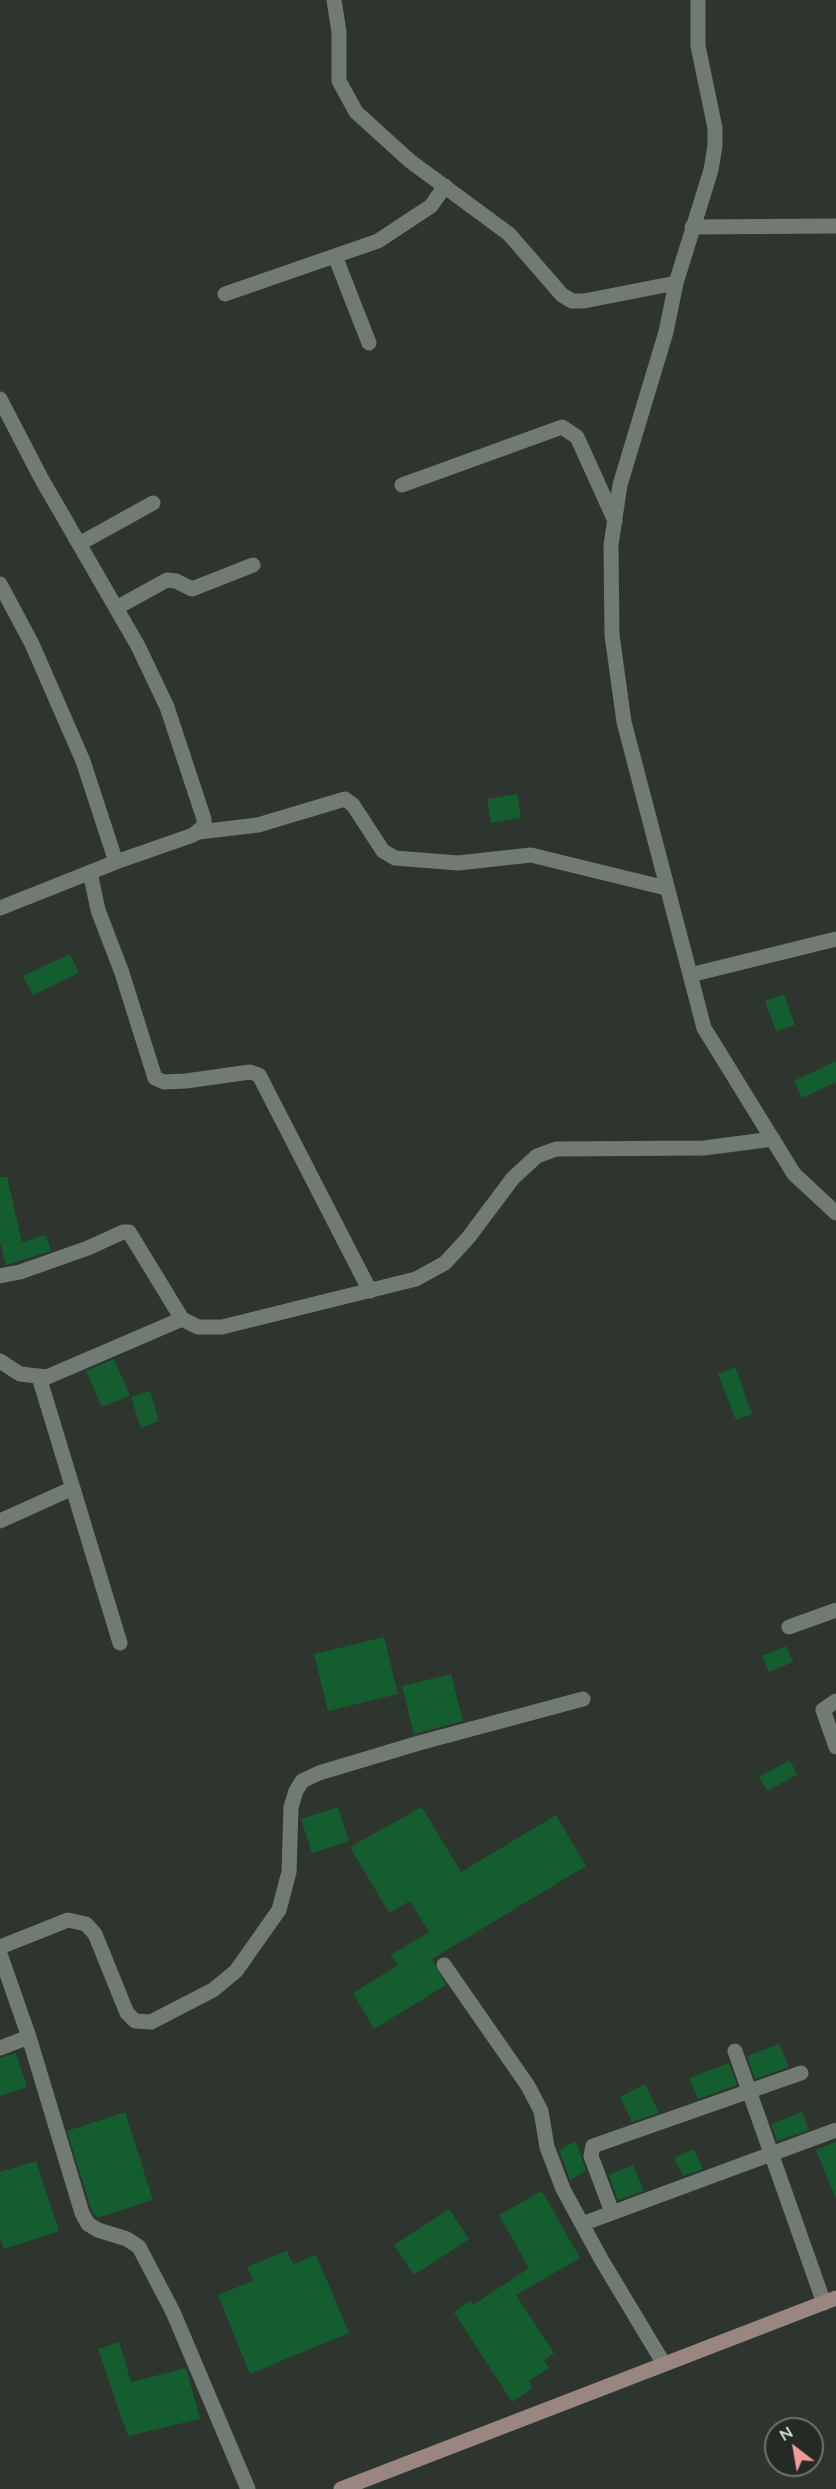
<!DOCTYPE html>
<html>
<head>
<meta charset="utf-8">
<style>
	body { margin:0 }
	#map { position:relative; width:836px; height:2489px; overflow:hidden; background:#2e352f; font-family:Mulish,sans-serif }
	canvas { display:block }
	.north { position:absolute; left:764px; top:2417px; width:60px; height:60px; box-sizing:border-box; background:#242b25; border:2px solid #6d736e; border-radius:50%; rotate:329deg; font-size:16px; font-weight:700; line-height:24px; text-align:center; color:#dadfdb }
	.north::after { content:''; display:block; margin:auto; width:21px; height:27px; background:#f59b9b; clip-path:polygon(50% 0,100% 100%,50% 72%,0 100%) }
</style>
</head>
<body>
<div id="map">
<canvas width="836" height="2489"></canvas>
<div class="north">N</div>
</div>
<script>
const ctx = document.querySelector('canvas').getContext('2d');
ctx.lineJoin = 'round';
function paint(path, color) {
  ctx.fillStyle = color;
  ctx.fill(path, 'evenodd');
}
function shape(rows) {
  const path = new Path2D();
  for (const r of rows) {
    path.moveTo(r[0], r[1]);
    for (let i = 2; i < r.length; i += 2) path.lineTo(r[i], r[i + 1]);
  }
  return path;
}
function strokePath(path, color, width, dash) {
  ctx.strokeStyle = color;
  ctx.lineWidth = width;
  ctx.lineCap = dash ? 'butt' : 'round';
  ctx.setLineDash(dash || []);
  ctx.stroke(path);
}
paint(shape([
	[517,794,521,818,491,823,487,799],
	[70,954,79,973,33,995,23,976],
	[784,994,795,1025,776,1031,765,1001],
	[836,1061,836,1082,802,1098,794,1081],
	[0,1177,7,1177,22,1242,46,1235,51,1251,6,1265,0,1242],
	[114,1359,130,1396,102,1407,86,1371],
	[735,1367,752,1414,736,1420,718,1374],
	[150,1391,159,1421,141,1428,131,1397],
	[384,1637,398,1694,328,1711,314,1654],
	[786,1646,793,1662,769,1672,762,1656],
	[451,1674,463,1721,414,1734,402,1686],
	[790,1760,797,1775,767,1791,759,1777],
	[338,1807,349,1841,312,1853,301,1819],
	[422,1807,461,1872,556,1815,586,1866,432,1959,446,1985,374,2029,353,1993,398,1965,391,1955,429,1932,410,1901,389,1913,350,1847],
	[779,2044,789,2067,755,2079,747,2056],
	[16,2053,27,2087,0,2096,0,2058],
	[729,2063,737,2085,698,2099,689,2078],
	[645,2084,659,2113,632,2122,620,2097],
	[125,2112,153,2200,97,2218,91,2209,67,2131],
	[802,2112,809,2130,777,2141,771,2124],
	[576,2141,586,2171,570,2180,559,2150],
	[836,2142,836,2199,816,2150],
	[694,2149,703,2169,683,2176,674,2158],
	[36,2161,59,2231,4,2249,0,2238,0,2172],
	[633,2165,644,2191,618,2200,609,2175],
	[542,2191,580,2258,516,2295,554,2353,544,2360,549,2368,529,2381,533,2388,512,2402,454,2312,470,2301,473,2305,529,2268,499,2215],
	[449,2209,469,2239,414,2275,394,2245],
	[287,2251,293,2264,316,2255,349,2333,250,2374,218,2295,253,2281,247,2267],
	[119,2342,131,2382,186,2368,200,2419,128,2436,98,2349]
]), '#145d2e');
strokePath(shape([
	[334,0,339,32,339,81,356,112,410,161,509,234,562,295,572,301,584,301,676,283],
	[698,0,698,46,715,128,715,146,711,170,676,283,666,332,620,485,611,545,612,635,624,722,704,1028,794,1174,836,1213],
	[692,227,836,226],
	[335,256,369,343],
	[225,294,378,241,431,206,445,186],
	[0,399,41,478,138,646,167,707,204,819,204,826,193,835,116,862,0,908],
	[402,485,562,427,577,437,615,521],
	[79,544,153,503],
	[0,584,32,644,83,761,116,862],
	[116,608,167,580,176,581,192,589,253,565],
	[199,832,258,825,345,799,353,805,383,851,395,858,458,863,531,855,666,888],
	[90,872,98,910,122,973,155,1078,164,1082,186,1081,250,1072,259,1075,370,1291],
	[690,975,836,939],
	[0,1276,20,1272,88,1248,123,1232,129,1232,182,1319,198,1327,222,1327,416,1279,445,1263,468,1238,513,1178,537,1156,556,1149,704,1148,773,1139],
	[0,1361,20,1374,47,1377,182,1319],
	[39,1377,120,1643],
	[0,1521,73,1488],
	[789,1627,836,1610],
	[836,1701,823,1710,836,1747],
	[0,1947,68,1920,86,1924,95,1934,127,2013,135,2021,151,2022,213,1990,236,1971,279,1910,289,1872,291,1807,296,1791,302,1781,319,1773,419,1743,583,1699],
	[0,1954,29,2037,82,2213,88,2224,98,2230,127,2239,139,2247,173,2312,248,2489],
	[444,1965,528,2086,541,2111,547,2147,563,2189,601,2259,664,2364],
	[0,2048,29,2037],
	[735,2051,824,2303],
	[612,2212,591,2156,593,2146,801,2073],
	[582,2224,836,2130]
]), '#727a74', 15);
strokePath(shape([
	[341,2489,836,2298]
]), '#9a8681', 15);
</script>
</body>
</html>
